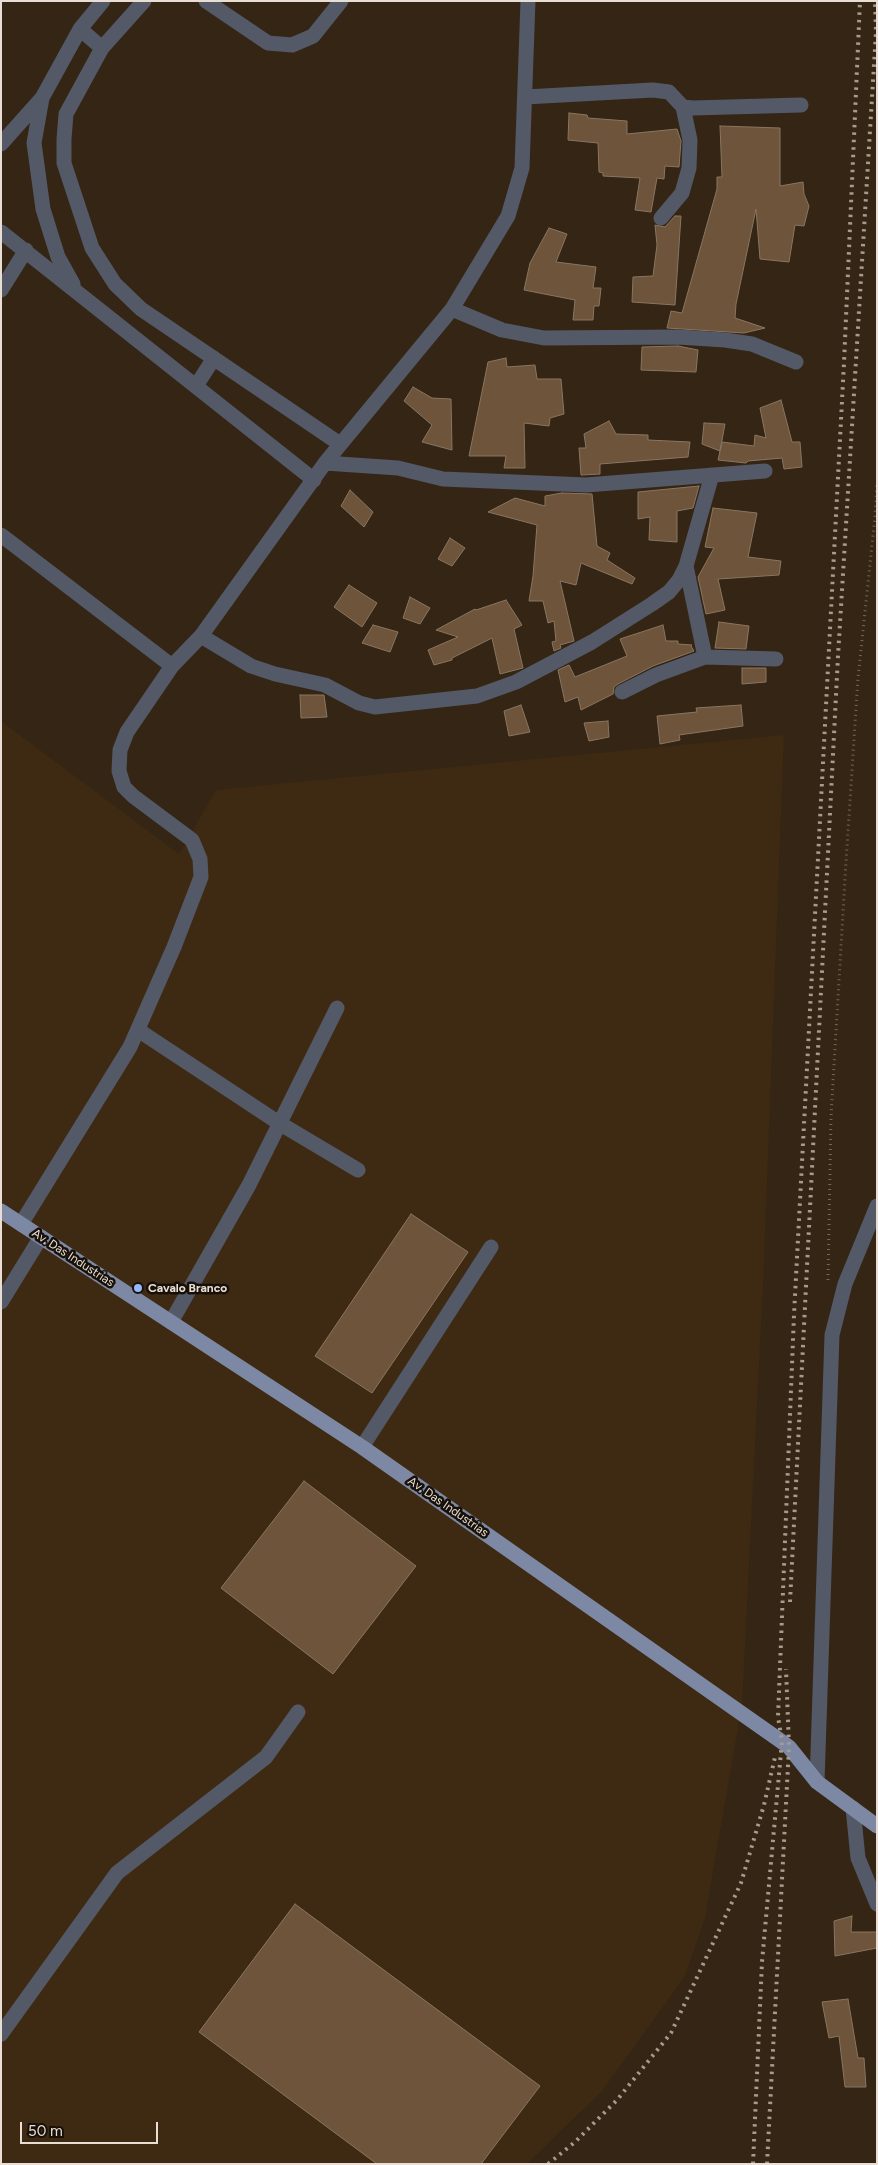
<!DOCTYPE html>
<html>
<head>
<meta charset="utf-8">
<style>
	body { margin:0 }
	#map { position:relative; width:878px; height:2165px; overflow:hidden; background:#352514; font-family:Figtree,sans-serif }
	canvas { display:block }
	.frame { position:absolute; inset:0; border:2px solid #e8ded3; pointer-events:none }
	.scale { position:absolute; left:20px; top:2122px; width:138px; height:22px; box-sizing:border-box; border:2px solid #e8ded3; border-top:0; padding-left:6px; font-size:15px; line-height:18px; white-space:nowrap; color:#e8ded3; -webkit-text-stroke:4px #171008; paint-order:stroke }
</style>
</head>
<body>
<div id="map">
<canvas width="878" height="2165"></canvas>
<div class="frame"></div>
<div class="scale">50 m</div>
</div>
<script>
const ctx = document.querySelector('canvas').getContext('2d');
ctx.lineJoin = 'round';
function paint(path, color) {
  ctx.fillStyle = color;
  ctx.fill(path, 'evenodd');
}
function shape(rows) {
  const path = new Path2D();
  for (const r of rows) {
    path.moveTo(r[0], r[1]);
    for (let i = 2; i < r.length; i += 2) path.lineTo(r[i], r[i + 1]);
  }
  return path;
}
function strokePath(path, color, width, dash) {
  ctx.strokeStyle = color;
  ctx.lineWidth = width;
  ctx.lineCap = dash ? 'butt' : 'round';
  ctx.setLineDash(dash || []);
  ctx.stroke(path);
}
function drawText(font, color, halo, rows, align = 'center') {
  ctx.font = font + ' Figtree,sans-serif';
  ctx.lineWidth = 5;
  ctx.setLineDash([]);
  ctx.textBaseline = 'middle';
  ctx.strokeStyle = halo;
  ctx.fillStyle = color;
  for (const [text, x, y, turn = 0] of rows) {
    ctx.save();
    ctx.translate(x, y);
    ctx.rotate((+turn || 0) * Math.PI / 180);
    ctx.textAlign = isNaN(turn) ? turn : align;
    if (halo) ctx.strokeText(text, 0, 0);
    ctx.fillText(text, 0, 0);
    ctx.restore();
  }
}
paint(shape([
	[1,721,179,854,216,790,784,735,763,1284,742,1705,705,1918,685,1976,602,2091,527,2164,1,2164]
]), '#3e2a12');
const building = shape([
	[569,113,587,115,588,118,627,121,627,134,677,129,681,141,679,167,665,166,664,179,657,178,651,212,635,210,640,178,603,176,603,173,599,172,598,143,568,140,569,113],
	[720,126,780,128,780,186,803,182,804,194,809,206,804,226,795,225,789,262,760,259,756,209,736,304,735,318,765,328,744,333,667,328,671,311,682,313,717,189,717,177,722,177,720,126],
	[675,216,681,216,675,305,632,302,633,277,653,276,657,245,655,225,665,227,675,216],
	[549,228,567,234,556,262,596,267,593,288,601,288,599,306,594,306,593,320,573,320,575,300,524,290,530,263,549,228],
	[678,346,698,350,696,372,641,370,642,347,678,346],
	[506,358,507,367,535,365,537,379,561,379,564,414,550,418,549,426,524,423,525,468,504,468,506,456,469,456,488,362,506,358],
	[413,387,432,398,451,399,452,450,422,442,432,425,404,401,413,387],
	[781,400,792,442,800,442,802,467,784,469,782,458,748,461,746,463,718,460,722,442,754,446,755,435,766,438,760,408,781,400],
	[609,421,616,434,648,435,648,440,690,442,688,457,600,464,600,474,581,475,579,448,586,448,584,434,609,421],
	[704,423,725,424,720,451,702,444,704,423],
	[699,486,693,508,677,511,677,542,649,540,650,517,638,519,638,492,699,486],
	[350,490,373,512,364,527,341,506,350,490],
	[562,493,592,494,597,546,610,553,607,560,635,578,632,584,581,563,576,585,560,581,574,641,560,645,561,648,554,651,552,642,556,641,554,621,548,623,543,601,529,601,533,576,537,525,488,512,515,498,545,506,545,496,562,493],
	[713,508,757,513,748,557,781,561,779,575,718,579,725,610,706,614,698,577,714,548,705,547,713,508],
	[450,538,465,548,452,566,438,559,450,538],
	[349,585,377,603,362,627,334,607,349,585],
	[410,597,430,608,420,624,403,618,410,597],
	[506,600,522,625,514,629,523,668,500,674,492,638,452,658,452,660,434,665,428,650,458,637,436,630,475,609,476,610,506,600],
	[719,622,749,626,746,649,715,648,719,622],
	[373,625,398,632,390,652,362,643,373,625],
	[663,625,666,641,678,641,678,644,692,645,691,646,694,651,653,666,618,684,614,687,613,694,581,710,578,697,565,702,558,670,569,665,575,677,627,656,620,639,663,625],
	[742,668,766,668,766,682,742,684,742,668],
	[300,695,324,695,327,717,301,718,300,695],
	[521,705,530,732,509,736,504,711,521,705],
	[741,705,743,726,679,735,680,740,660,744,657,716,697,712,696,708,741,705],
	[608,721,609,737,589,741,584,723,608,721],
	[411,1214,468,1252,372,1393,315,1356,411,1214],
	[304,1481,416,1566,333,1674,221,1588,304,1481],
	[295,1904,540,2086,481,2164,377,2164,199,2032,295,1904],
	[852,1916,851,1932,877,1932,877,1948,835,1956,834,1921,852,1916],
	[848,1999,858,2058,864,2058,866,2087,845,2087,839,2036,829,2038,822,2002,848,1999]
]);
paint(building, '#6d543a');
strokePath(building, '#897662', 1);
strokePath(shape([
	[828,1280,831,1116,846,862,858,678,875,517,877,482]
]), '#756759', 3, [1, 4]);
strokePath(shape([
	[144,1,102,48,66,114,64,139,64,163,92,248,115,284,141,309,340,444],
	[206,1,268,43,292,45,313,36,341,1],
	[80,29,102,48],
	[525,97,653,90,669,92,683,107,693,108,801,105],
	[42,98,34,143,43,209,58,257,73,284],
	[1,144,42,98,80,29,103,1],
	[661,218,682,193,689,168,690,140,683,107],
	[1,232,314,480],
	[1,290,26,250],
	[452,309,502,330,544,338,678,337,725,340,752,344,796,362],
	[196,386,214,358],
	[325,463,398,468,443,479,586,485,765,471],
	[1,535,172,666],
	[686,566,705,657],
	[201,636,251,666,275,674,325,685,359,703,375,707,477,696,516,682,592,642,652,604,669,592,679,580,686,566,712,475],
	[622,692,656,675,705,657,776,659],
	[138,1030,279,1123,358,1170],
	[21,1224,130,1047,174,947,201,877,200,859,192,840,133,796,124,787,119,771,120,750,127,732,172,666,201,636,325,463,452,309,508,216,522,168,528,1],
	[1,1302,41,1237],
	[171,1322,249,1185,337,1008],
	[362,1447,491,1247],
	[817,1782,832,1335,845,1284,877,1206],
	[853,1808,858,1858,877,1904],
	[1,2034,117,1873,266,1757,298,1712]
]), '#535967', 15);
strokePath(shape([
	[1,1211,362,1447,778,1739,789,1747,817,1782,877,1826]
]), '#7d89a4', 15);
strokePath(shape([
	[790,1602,838,656,876,32,875,1],
	[548,2164,575,2142,617,2100,671,2033,741,1883,764,1805,775,1757],
	[753,2164,762,1962,782,1741,778,1717,794,1315,844,363,860,1],
	[767,2164,789,1747,786,1669]
]), '#a79b8d', 4, [2.5, 5]);
for (const [x, y, r, color] of [
	[138,1288,5,"#96b6fd"]
]) {
  const dot = new Path2D();
  dot.arc(x, y, r, 0, 2 * Math.PI);
  ctx.fillStyle = color;
  ctx.fill(dot);
  strokePath(dot, '#171008', 2);
}
drawText('12px', '#e8ded3', '#171008', [
	["Av. Das Industrias",73,1258,33],
	["Av. Das Industrias",448,1507,35]
]);
drawText('bold 12px', '#e8ded3', '#171008', [
	["Cavalo Branco",148,1288]
], 'left');
</script>
</body>
</html>
